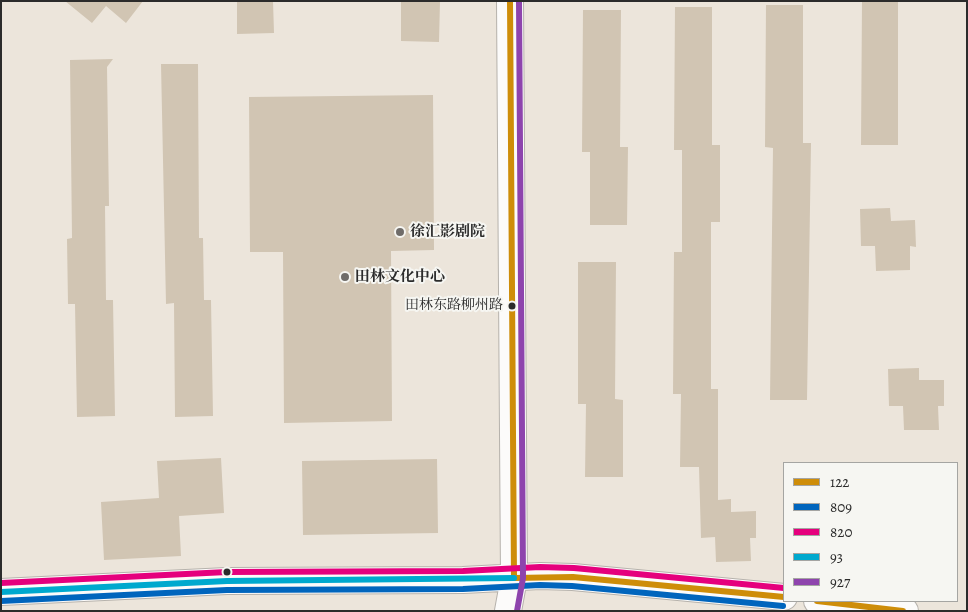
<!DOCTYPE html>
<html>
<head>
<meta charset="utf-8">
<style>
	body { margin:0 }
	#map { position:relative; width:968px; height:612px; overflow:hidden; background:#ece5db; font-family:Alegreya,serif }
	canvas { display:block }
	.frame { position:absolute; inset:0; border:2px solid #2b2b2b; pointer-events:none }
	.legend { position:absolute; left:783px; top:462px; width:175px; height:140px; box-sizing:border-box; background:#f6f6f2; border:1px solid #a5a5a2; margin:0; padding:6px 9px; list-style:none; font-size:15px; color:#2b2b2b }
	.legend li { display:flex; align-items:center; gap:10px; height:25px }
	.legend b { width:25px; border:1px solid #a5a5a2 }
</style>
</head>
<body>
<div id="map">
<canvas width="968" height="612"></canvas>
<div class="frame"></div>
<ul class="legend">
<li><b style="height:6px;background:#ce8d09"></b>122</li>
<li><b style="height:6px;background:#0065bd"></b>809</li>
<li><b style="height:6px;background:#e5007d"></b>820</li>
<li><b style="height:6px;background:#00a9ce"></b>93</li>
<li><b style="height:6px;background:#8e44ad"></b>927</li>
</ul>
</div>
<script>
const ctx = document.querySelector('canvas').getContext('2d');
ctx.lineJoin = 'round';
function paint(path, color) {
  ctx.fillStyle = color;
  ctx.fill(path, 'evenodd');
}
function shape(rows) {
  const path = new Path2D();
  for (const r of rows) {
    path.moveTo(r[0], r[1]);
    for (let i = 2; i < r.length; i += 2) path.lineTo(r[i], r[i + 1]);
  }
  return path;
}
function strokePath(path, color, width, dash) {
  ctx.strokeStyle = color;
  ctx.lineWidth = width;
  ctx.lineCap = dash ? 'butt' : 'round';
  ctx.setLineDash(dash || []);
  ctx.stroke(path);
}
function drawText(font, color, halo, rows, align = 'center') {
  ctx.font = font + ' Alegreya,"Noto Serif SC",serif';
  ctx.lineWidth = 4;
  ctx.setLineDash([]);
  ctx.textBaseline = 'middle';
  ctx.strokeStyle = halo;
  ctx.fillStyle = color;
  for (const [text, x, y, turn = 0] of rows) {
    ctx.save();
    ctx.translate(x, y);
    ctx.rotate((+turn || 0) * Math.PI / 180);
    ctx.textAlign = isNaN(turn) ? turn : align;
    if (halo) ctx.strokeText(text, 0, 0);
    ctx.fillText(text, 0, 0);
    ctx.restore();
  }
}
paint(shape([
	[65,1,143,1,126,23,106,6,92,23],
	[237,1,273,1,274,33,237,34],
	[401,1,440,1,439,42,401,41],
	[862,1,898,1,898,145,861,145],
	[766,5,803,5,803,143,811,143,807,400,770,400,773,148,765,147],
	[675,7,712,7,712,145,720,145,720,222,711,222,711,389,718,389,718,500,731,499,731,512,756,511,756,538,750,538,751,561,716,562,715,537,701,538,699,467,680,467,681,394,673,394,674,252,682,252,682,150,674,150],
	[583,10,621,10,620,147,628,147,627,225,590,225,590,152,582,152],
	[113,59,107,67,109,206,105,206,106,300,113,300,115,416,77,417,75,304,68,304,67,239,72,238,70,60],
	[161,64,198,64,199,238,203,238,204,300,211,300,213,416,175,417,174,303,166,304],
	[433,95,434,250,391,251,392,421,284,423,283,252,250,252,249,97],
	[890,208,891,221,915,220,916,247,910,246,910,270,876,271,875,246,861,246,860,209],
	[578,262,616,262,615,399,623,400,623,477,585,477,586,404,578,404],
	[919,368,919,380,944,380,944,406,938,406,939,430,904,430,903,406,889,406,888,369],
	[221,458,224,513,179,516,181,556,104,560,101,502,159,498,157,461],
	[437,459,438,533,303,535,302,461]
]), '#d1c5b3');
const minor = shape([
	[1,592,227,581,463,580,540,576,573,577,784,597],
	[817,601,905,611],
	[508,611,514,578,510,1]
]);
strokePath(minor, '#b6b2ac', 28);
strokePath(minor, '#fcfbfa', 26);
strokePath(shape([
	[510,1,514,578],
	[514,578,573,577,784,597],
	[817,601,903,611]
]), '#ce8d09', 6);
strokePath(shape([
	[1,601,227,590,463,589,540,585,572,586,783,606]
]), '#0065bd', 6);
strokePath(shape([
	[1,583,227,572,463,571,540,567,574,568,784,588]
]), '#e5007d', 6);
strokePath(shape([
	[1,592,227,581,514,578]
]), '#00a9ce', 6);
strokePath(shape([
	[517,611,523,578,519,1]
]), '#8e44ad', 6);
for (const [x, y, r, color] of [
	[400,232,5,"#6f6c69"],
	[345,277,5,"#6f6c69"],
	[512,306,4.5,"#2b2b2b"],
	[227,572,4.5,"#2b2b2b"]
]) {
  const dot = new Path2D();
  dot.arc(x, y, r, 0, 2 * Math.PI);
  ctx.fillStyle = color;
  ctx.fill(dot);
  strokePath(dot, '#f6f6f2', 2);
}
drawText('14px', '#2b2b2b', '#f6f6f2', [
	["田林东路柳州路",503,306]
], 'right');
drawText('bold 15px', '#2b2b2b', '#f6f6f2', [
	["徐汇影剧院",410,232],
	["田林文化中心",355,277]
], 'left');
</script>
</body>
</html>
